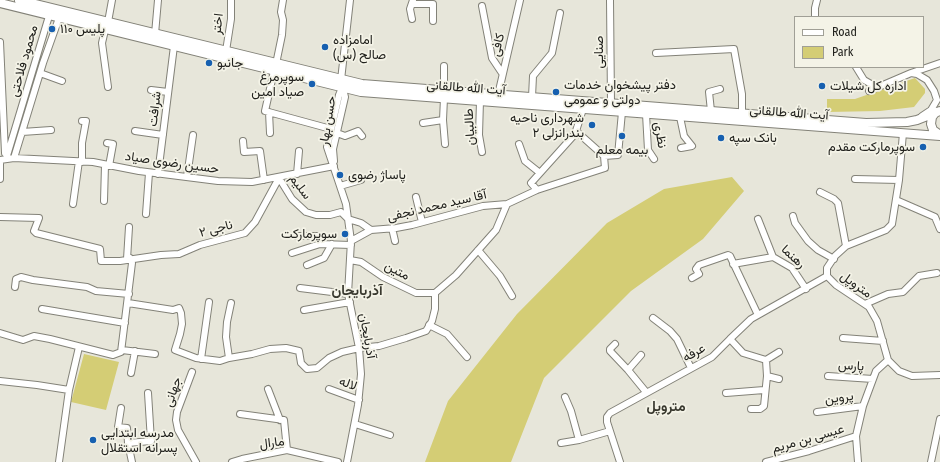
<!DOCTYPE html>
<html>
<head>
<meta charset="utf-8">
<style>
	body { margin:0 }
	#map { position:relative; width:940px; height:462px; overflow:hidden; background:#e7e6da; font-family:"Fira Sans Condensed",sans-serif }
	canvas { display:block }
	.legend { position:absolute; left:794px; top:16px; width:130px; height:52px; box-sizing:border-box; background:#f4f3e7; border:1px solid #a09f96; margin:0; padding:5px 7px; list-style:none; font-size:12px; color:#21211d }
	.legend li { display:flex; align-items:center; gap:8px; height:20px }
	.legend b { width:20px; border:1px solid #a09f96 }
</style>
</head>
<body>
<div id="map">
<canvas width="940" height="462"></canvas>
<ul class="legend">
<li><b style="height:5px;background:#fff"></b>Road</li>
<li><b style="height:11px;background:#d4cd75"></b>Park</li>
</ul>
</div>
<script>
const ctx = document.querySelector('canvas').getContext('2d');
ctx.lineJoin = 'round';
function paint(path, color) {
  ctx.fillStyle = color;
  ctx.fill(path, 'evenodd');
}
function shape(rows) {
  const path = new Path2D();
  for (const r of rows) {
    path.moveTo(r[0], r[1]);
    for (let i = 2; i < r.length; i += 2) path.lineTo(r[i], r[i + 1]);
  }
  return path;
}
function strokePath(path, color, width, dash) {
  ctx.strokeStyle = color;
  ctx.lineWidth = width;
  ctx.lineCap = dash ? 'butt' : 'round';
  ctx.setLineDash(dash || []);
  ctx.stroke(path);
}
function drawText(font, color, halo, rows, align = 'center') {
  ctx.font = font + ' "Fira Sans Condensed",Vazirmatn,sans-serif';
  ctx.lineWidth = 3.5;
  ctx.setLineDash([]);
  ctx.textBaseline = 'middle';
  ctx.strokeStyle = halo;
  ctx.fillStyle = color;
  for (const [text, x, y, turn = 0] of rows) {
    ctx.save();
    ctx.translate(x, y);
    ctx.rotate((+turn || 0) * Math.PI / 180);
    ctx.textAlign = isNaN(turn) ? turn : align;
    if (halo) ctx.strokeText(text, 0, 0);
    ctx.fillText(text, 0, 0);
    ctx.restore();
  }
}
paint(shape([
	[915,78,925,89,925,93,914,107,880,111,827,112,827,99,855,99],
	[732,177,744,191,703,239,631,291,544,378,511,462,425,462,448,401,517,314,607,223,664,189],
	[84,354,119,362,106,410,71,402]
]), '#d4cd75');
const minor = shape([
	[610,0,611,103],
	[412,4,433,4,433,21],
	[482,6,492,58,502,73],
	[815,17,815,8,817,0],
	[412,19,410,9,413,0],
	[108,22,112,0],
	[105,30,102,43,108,87],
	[155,34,158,0],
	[0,42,5,153],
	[226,51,231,19,231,0],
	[656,53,734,49,742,94,742,113],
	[276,64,282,35,283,20,281,12,283,0],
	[444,66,444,91],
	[856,67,864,80,871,84,880,86],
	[274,71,265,111,331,129],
	[40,73,62,81],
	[911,73,917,74,927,80,934,91,937,100,931,110,922,116],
	[342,88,339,95,327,147,346,204,351,241,348,294,359,348,361,374,358,405,347,462],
	[151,90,168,92],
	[869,91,911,73,940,63],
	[498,95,520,0],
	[532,97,533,76,552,53,560,13],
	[444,98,443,120,445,144],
	[480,101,479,135,482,152],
	[711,111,709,92,720,89],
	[269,112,270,133],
	[646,114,648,150,654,159],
	[680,117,684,136,692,146,681,148],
	[82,121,86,121,82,143,82,162],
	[423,123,443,120],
	[135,131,163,135],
	[576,131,604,156,618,155,622,112],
	[22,132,51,130],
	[337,133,345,136,358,131,362,136],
	[903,133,899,180,892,224,886,230,846,246,835,256,827,268,827,276,836,285,869,307,877,321,888,360,899,371,912,376,940,375],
	[243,141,244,152,260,151,264,180],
	[107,143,113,144,109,166],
	[519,144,525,161,540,173],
	[14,158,43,63,59,18],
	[6,159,49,16],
	[0,160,14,158,93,162,139,171,218,181,252,182,334,166],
	[334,161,333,149,345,97,341,80,350,0],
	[158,174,174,46],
	[297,174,299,151],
	[187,177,193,135],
	[0,179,0,160],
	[855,179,899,180],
	[340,186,361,180],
	[537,190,531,183,575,134,583,109],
	[820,192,834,199,838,203,846,246],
	[416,197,422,222],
	[896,200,935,217,940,229],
	[104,201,105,165],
	[73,204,79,161],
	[146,214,149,173],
	[793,216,795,223,808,241,818,250,834,259],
	[0,217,39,218,34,231,36,233,100,249,101,261,120,261,161,255,179,254,200,245,245,233,255,222,279,178,292,199,306,212,316,215,330,215,341,212,348,219,361,223,371,230],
	[758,219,773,257,792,268,806,289],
	[392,228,395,241],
	[371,230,396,228,412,225,483,206,507,204],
	[296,236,319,236,320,244],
	[351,241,371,230],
	[478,250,500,276,512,296],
	[292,253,320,244,351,245],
	[127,259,129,227],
	[350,260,361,262,383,277,416,293,435,293],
	[733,264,773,257],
	[307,265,324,258,332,244],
	[692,278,699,274,696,269,699,265,728,255,730,256,758,315],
	[15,287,16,279,21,277,33,280,87,287,96,291,129,294],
	[300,288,348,294],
	[128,303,173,310,179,308,181,313,182,324,180,334,175,350,196,358,220,361,229,358,252,354,270,349,286,348,299,351,301,363,307,369,317,368,329,358,342,352,359,348,379,346,406,338,426,331,432,321,435,309,435,293,456,275,496,230,507,204,537,190,605,168,604,156],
	[865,304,888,294,903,292,919,276,937,273],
	[42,309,125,323],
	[304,310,350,302],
	[653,318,670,331,677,339,691,368],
	[429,325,447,334,467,357],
	[0,333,23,340,34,336,50,339,113,355,121,352,132,263,130,258],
	[843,338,883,341],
	[730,339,743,353,766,360,767,376,764,406,760,409,751,409],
	[615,344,610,349,610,351,628,370,646,392],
	[122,350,155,354],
	[229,358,226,337,227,322,231,303],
	[201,359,209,302],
	[766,360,779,352],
	[628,370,641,355],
	[192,372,177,412,176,420,178,430,196,462],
	[131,373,135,351],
	[767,376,779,379],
	[828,376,873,379],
	[0,381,37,385,69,390],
	[268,389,280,420],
	[329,389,359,400],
	[726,393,764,390],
	[565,397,571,411,579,440],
	[121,408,118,427,127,428,128,443,132,462],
	[817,412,863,406],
	[240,414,284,420,287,450],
	[355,424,390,435],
	[128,443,151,441,148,393],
	[561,443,579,440,610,431],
	[59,462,69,390,79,347],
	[232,462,242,459,287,450,338,462],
	[620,462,607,422,607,417,610,413,712,357,730,339,751,319,827,276],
	[766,462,809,451,856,436],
	[858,462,856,436,863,406,876,371,888,360],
	[931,462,940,419]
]);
const major = shape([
	[19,0,362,84,866,123,907,122,917,120,940,111],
	[0,3,361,92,940,136],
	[936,112,932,117,931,124,933,130,940,135]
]);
strokePath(minor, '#838278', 8);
strokePath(major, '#838278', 10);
strokePath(minor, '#fff', 6);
strokePath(major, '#fff', 8);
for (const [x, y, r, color] of [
	[52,29,4,"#1760b0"],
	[325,47,4,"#1760b0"],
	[209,63,4,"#1760b0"],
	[312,84,4,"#1760b0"],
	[822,86,4,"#1760b0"],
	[556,92,4,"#1760b0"],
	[592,125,4,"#1760b0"],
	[622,136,4,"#1760b0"],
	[721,138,4,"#1760b0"],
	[923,147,4,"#1760b0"],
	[340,175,4,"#1760b0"],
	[345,234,4,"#1760b0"],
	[93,440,4,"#1760b0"]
]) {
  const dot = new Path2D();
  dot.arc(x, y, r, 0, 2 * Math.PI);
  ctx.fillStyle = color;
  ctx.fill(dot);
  strokePath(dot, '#f4f3e7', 1.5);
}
drawText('13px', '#21211d', '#f4f3e7', [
	["اختر",218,24,-84],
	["کافی",498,45,-77],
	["صنایی",599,52,-90],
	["محمود فلاحتی",24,61,-74],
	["آیت الله طالقانی",466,88,4],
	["شرافت",155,109,-83],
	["آیت الله طالقانی",789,113,4],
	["حسن بهار",328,121,-81],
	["طالبیان",470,127,-93],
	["نظری",660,135,81],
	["حسین رضوی صیاد",172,163,8],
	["سلیم",300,187,53],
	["آقا سید محمد نجفی",437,206,-13],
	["ناجی ۲",216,229,-15],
	["رهنما",793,257,43],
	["متین",397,271,28],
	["متروپل",856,285,36],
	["آذربایجان",367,336,80],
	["عرفه",694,353,-30],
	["پارس",851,366,4],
	["لاله",348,384,20],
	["جهانی",173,392,-71],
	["پروین",839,398,-8],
	["عیسی بن مریم",808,439,-16],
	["مارال",272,443,-7]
]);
drawText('13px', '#21211d', '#f4f3e7', [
	["پلیس ۱۱۰",60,29],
	["امامزاده",333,40],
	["صالح (س)",333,55],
	["جانبو",217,63],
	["سوپرمرغ",304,77,"right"],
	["صیاد امین",304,92,"right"],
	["دفتر پیشخوان خدمات",564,85],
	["دولتی و عمومی",564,100],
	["اداره کل شیلات",830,86],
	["شهرداری ناحیه",584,118,"right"],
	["۲ بندرانزلی",584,133,"right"],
	["بانک سپه",729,138],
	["سوپرمارکت مقدم",915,147,"right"],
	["بیمه معلم",622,150,"center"],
	["پاساژ رضوی",348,175],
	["سوپرمارکت",337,234,"right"],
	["مدرسه ابتدایی",101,433],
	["پسرانه استقلال",101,448]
], 'left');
drawText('bold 14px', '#39392f', '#f4f3e7', [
	["آذربایجان",357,291],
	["متروپل",666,407]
]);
</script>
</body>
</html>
